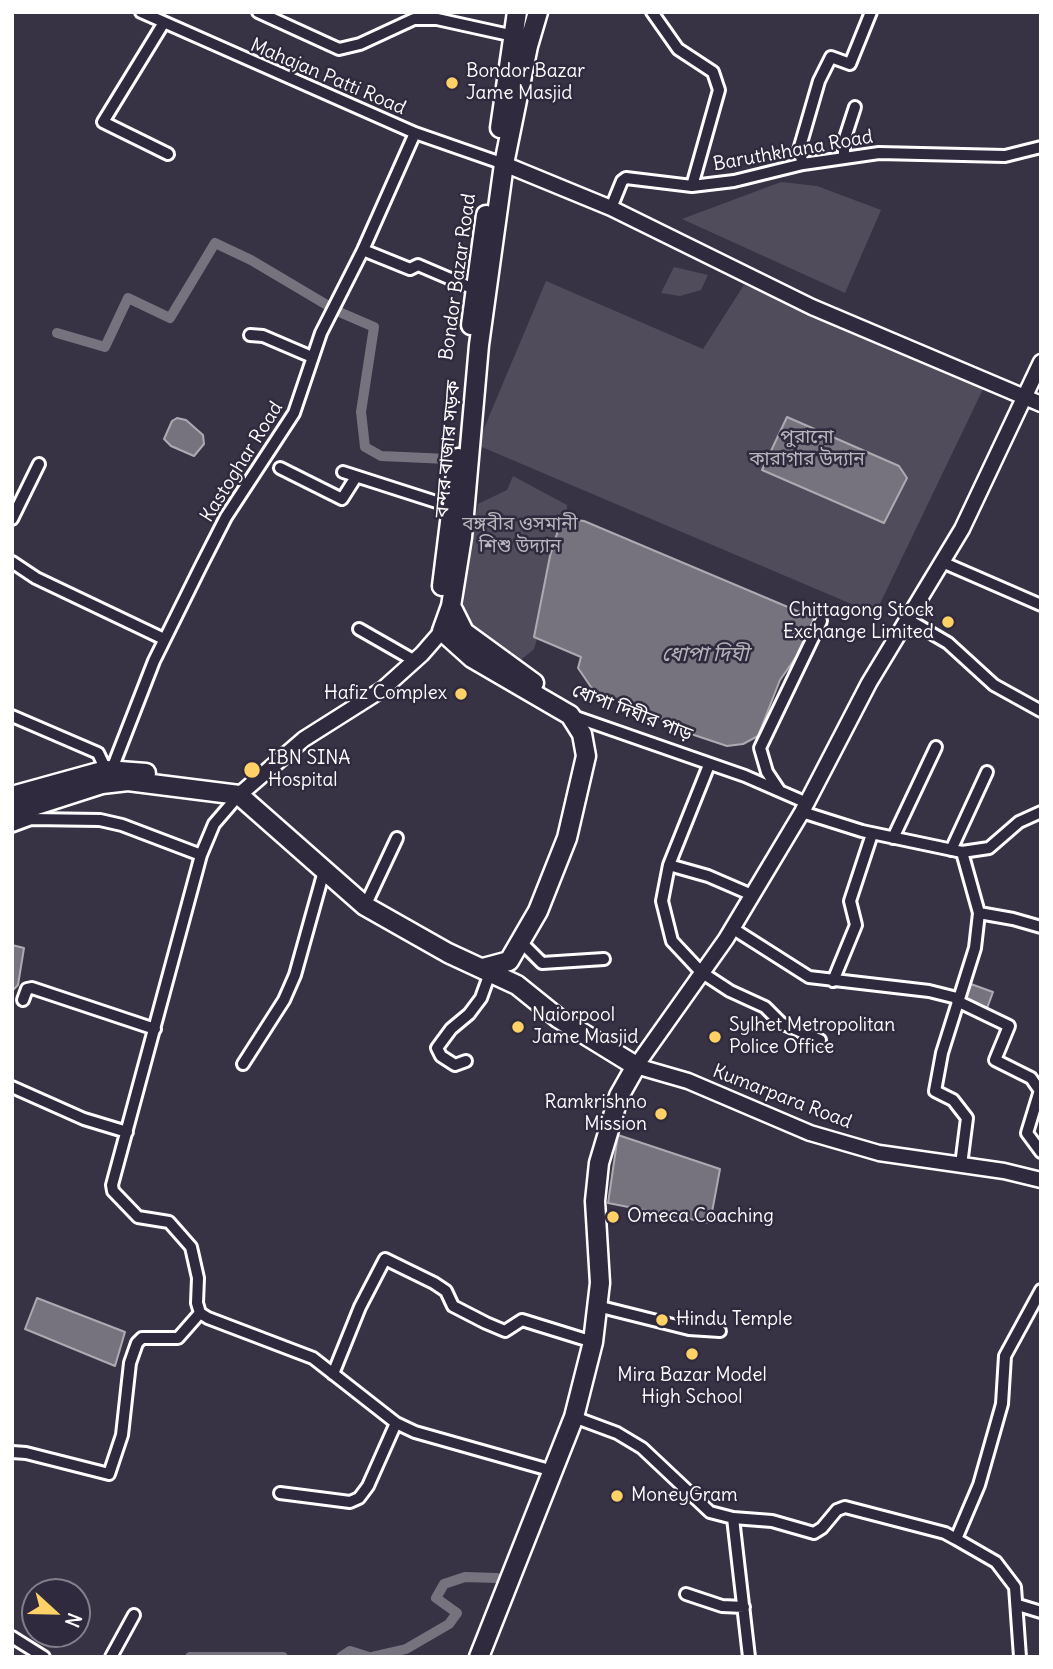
<!DOCTYPE html>
<html>
<head>
<meta charset="utf-8">
<style>
	body { margin:0 }
	#map { position:relative; width:1053px; height:1669px; overflow:hidden; background:#373345; font-family:Delius,sans-serif }
	canvas { display:block }
	.frame { position:absolute; inset:0; border:14px solid #fff; pointer-events:none }
	.north { position:absolute; left:21px; top:1578px; width:70px; height:70px; box-sizing:border-box; background:#2f2a3d; border:2px solid #827f8b; border-radius:50%; rotate:112deg; font-size:19px; font-weight:700; line-height:28px; text-align:center; color:#fff }
	.north::after { content:''; display:block; margin:auto; width:24px; height:32px; background:#ffd166; clip-path:polygon(50% 0,100% 100%,50% 72%,0 100%) }
</style>
</head>
<body>
<div id="map">
<canvas width="1053" height="1669"></canvas>
<div class="frame"></div>
<div class="north">N</div>
</div>
<script>
const ctx = document.querySelector('canvas').getContext('2d');
ctx.lineJoin = 'round';
function paint(path, color) {
  ctx.fillStyle = color;
  ctx.fill(path, 'evenodd');
}
function shape(rows) {
  const path = new Path2D();
  for (const r of rows) {
    path.moveTo(r[0], r[1]);
    for (let i = 2; i < r.length; i += 2) path.lineTo(r[i], r[i + 1]);
  }
  return path;
}
function strokePath(path, color, width, dash) {
  ctx.strokeStyle = color;
  ctx.lineWidth = width;
  ctx.lineCap = dash ? 'butt' : 'round';
  ctx.setLineDash(dash || []);
  ctx.stroke(path);
}
function drawText(font, color, halo, rows, align = 'center') {
  ctx.font = font + ' Delius,"Noto Sans Bengali",sans-serif';
  ctx.lineWidth = 5;
  ctx.setLineDash([]);
  ctx.textBaseline = 'middle';
  ctx.strokeStyle = halo;
  ctx.fillStyle = color;
  for (const [text, x, y, turn = 0] of rows) {
    ctx.save();
    ctx.translate(x, y);
    ctx.rotate((+turn || 0) * Math.PI / 180);
    ctx.textAlign = isNaN(turn) ? turn : align;
    if (halo) ctx.strokeText(text, 0, 0);
    ctx.fillText(text, 0, 0);
    ctx.restore();
  }
}
paint(shape([
	[781,182,817,186,881,210,845,293,682,219],
	[674,267,708,275,701,290,680,296,661,293],
	[546,281,703,349,744,285,984,387,875,614,477,445],
	[513,476,567,505,566,542,534,649,516,664,463,621,466,564,478,504,507,490]
]), '#514c5c');
const water = shape([
	[787,417,899,466,907,478,884,523,762,470,787,417],
	[177,418,186,420,203,435,204,444,194,456,171,446,164,439,172,421,177,418],
	[562,518,584,521,821,621,780,680,758,736,743,744,727,746,694,735,637,707,595,693,578,668,581,657,534,637,550,556,562,518],
	[12,945,24,948,18,985,12,991,12,945],
	[968,983,993,992,986,1011,962,1000,968,983],
	[618,1135,720,1169,710,1223,608,1203,618,1135],
	[37,1298,125,1332,115,1366,25,1329,37,1298]
]);
paint(water, '#76737f');
strokePath(water, '#adabb2', 2);
strokePath(shape([
	[57,333,105,347,128,298,170,318,215,243,251,260,337,311,374,327,361,412,365,447,381,456,448,459],
	[190,1657,283,1657],
	[341,1657,350,1651,369,1657],
	[371,1657,406,1649,449,1624,457,1613,436,1598,444,1584,465,1577,497,1578]
]), '#76737f', 10);
const minor = shape([
	[141,12,415,133,504,164],
	[258,12,339,49,360,44,414,19,437,19,514,36],
	[652,12,678,49,713,72,719,90,692,186],
	[163,24,103,122,168,154],
	[844,158,844,141,855,107],
	[803,164,799,150,819,81,831,57,850,64,871,12],
	[611,208,622,181,626,178,692,186,734,181,803,164,879,153,1005,156,1041,147],
	[363,250,410,269,418,265,474,289],
	[250,335,263,336,312,357],
	[280,468,342,499,356,477],
	[343,472,452,507],
	[12,519,39,464],
	[12,562,36,578,164,639],
	[942,562,1041,605],
	[907,619,948,643,994,685,1041,711],
	[359,629,415,661],
	[570,715,745,776,807,803],
	[12,716,98,753,106,770],
	[709,765,669,865,662,901,672,941,701,972,730,991,765,1007,781,1023,820,1040],
	[112,769,154,661,201,566,226,517,294,413,321,333,363,250,415,133],
	[779,790,767,772,760,748,821,621],
	[239,795,214,824,201,855,112,1185,113,1191,138,1217,169,1222,191,1247,198,1278,197,1303,200,1313,208,1318,313,1358,396,1423,415,1432,553,1471],
	[802,812,862,831,962,852,979,913,1013,919,1041,927],
	[12,826,31,819,100,820,122,825,201,855],
	[893,838,936,747],
	[951,850,987,772],
	[962,852,989,848,1019,822,1041,812],
	[669,865,708,876,752,895],
	[365,906,397,838],
	[732,928,809,977,929,991,957,998],
	[521,942,542,963,604,959],
	[833,981,856,925,850,901,872,834],
	[23,1000,27,989,32,988,155,1029],
	[957,1001,1009,1026,995,1060,1031,1078,1040,1091],
	[466,1061,455,1065,441,1056,437,1048,451,1029,469,1014,481,998,490,973],
	[243,1064,284,1000,295,975,324,871],
	[12,1087,84,1119,127,1132],
	[1041,1087,1027,1133,1041,1152],
	[961,1165,967,1118,953,1100,935,1091,942,1053,975,948,979,913],
	[597,1306,689,1329,720,1331],
	[333,1374,360,1307,385,1259,434,1283,446,1291,453,1306,486,1323,505,1331,522,1320,593,1342],
	[574,1417,617,1433,642,1448,710,1512,733,1518,772,1521,814,1533,822,1528,837,1510,845,1507,945,1533,956,1539,996,1562,1015,1587,1020,1657],
	[12,1452,26,1453,109,1474,122,1435,130,1363,137,1343,142,1338,178,1338,200,1313],
	[280,1493,350,1502,359,1498,368,1486,396,1423],
	[733,1518,749,1657],
	[956,1539,979,1485,1002,1404,1005,1356,1041,1290],
	[686,1594,722,1606,744,1607],
	[1018,1605,1041,1612],
	[12,1637,44,1657],
	[111,1657,134,1615]
]);
const major = shape([
	[504,164,611,208,812,307,1041,404],
	[1041,362,962,529,869,683,802,812,726,939,636,1066,688,1081,810,1133,879,1153,1004,1171,1041,1180],
	[239,795,304,739,383,689,422,654,442,631,451,629]
]);
const highway = shape([
	[500,128,517,12],
	[471,325,486,215],
	[442,586,458,458],
	[451,606,464,632,534,683],
	[442,631,451,606,462,537,479,345,504,164,528,46,538,12],
	[442,631,472,658,570,715,582,734,586,756,567,838,538,911,509,961,483,968],
	[12,796,106,770,146,773],
	[12,813,102,784,128,781,239,795,365,906,448,953,517,985,558,1018,636,1066,619,1096,599,1163,595,1201,600,1283,593,1342,574,1417,479,1657]
]);
strokePath(minor, '#fff', 16);
strokePath(major, '#fff', 19);
strokePath(highway, '#fff', 23);
strokePath(minor, '#2f2a3d', 10);
strokePath(major, '#2f2a3d', 14);
strokePath(highway, '#2f2a3d', 18);
for (const [x, y, r, color] of [
	[452,83,7,"#ffd166"],
	[948,622,7,"#ffd166"],
	[461,694,7,"#ffd166"],
	[252,770,9,"#ffd166"],
	[518,1027,7,"#ffd166"],
	[715,1037,7,"#ffd166"],
	[661,1114,7,"#ffd166"],
	[613,1217,7,"#ffd166"],
	[662,1320,7,"#ffd166"],
	[692,1354,7,"#ffd166"],
	[617,1496,7,"#ffd166"]
]) {
  const dot = new Path2D();
  dot.arc(x, y, r, 0, 2 * Math.PI);
  ctx.fillStyle = color;
  ctx.fill(dot);
  strokePath(dot, '#2f2a3d', 2.5);
}
drawText('19px', '#fff', '#2f2a3d', [
	["Bondor Bazar",466,72],
	["Jame Masjid",466,94],
	["Chittagong Stock",934,611,"right"],
	["Exchange Limited",934,633,"right"],
	["Hafiz Complex",447,694,"right"],
	["IBN SINA",268,759],
	["Hospital",268,781],
	["Naiorpool",532,1016],
	["Jame Masjid",532,1038],
	["Sylhet Metropolitan",729,1026],
	["Police Office",729,1048],
	["Ramkrishno",647,1103,"right"],
	["Mission",647,1125,"right"],
	["Omeca Coaching",627,1217],
	["Hindu Temple",676,1320],
	["Mira Bazar Model",692,1376,"center"],
	["High School",692,1398,"center"],
	["MoneyGram",631,1496]
], 'left');
drawText('19px', '#fff', '#2f2a3d', [
	["Mahajan Patti Road",328,77,23],
	["Baruthkhana Road",793,151,-10],
	["Bondor Bazar Road",458,277,-82],
	["বন্দর বাজার সড়ক",448,449,-85],
	["Kastoghar Road",242,462,-58],
	["ধোপা দিঘীর পাড়",632,713,21],
	["Kumarpara Road",782,1097,21]
]);
drawText('19px', '#b9b7be', '#2f2a3d', [
	["পুরানো",807,438],
	["কারাগার উদ্যান",807,460],
	["বঙ্গবীর ওসমানী",520,525],
	["শিশু উদ্যান",520,547]
]);
drawText('italic 21px', '#b4b2b9', '#2f2a3d', [
	["ধোপা দিঘী",705,655]
]);
</script>
</body>
</html>
